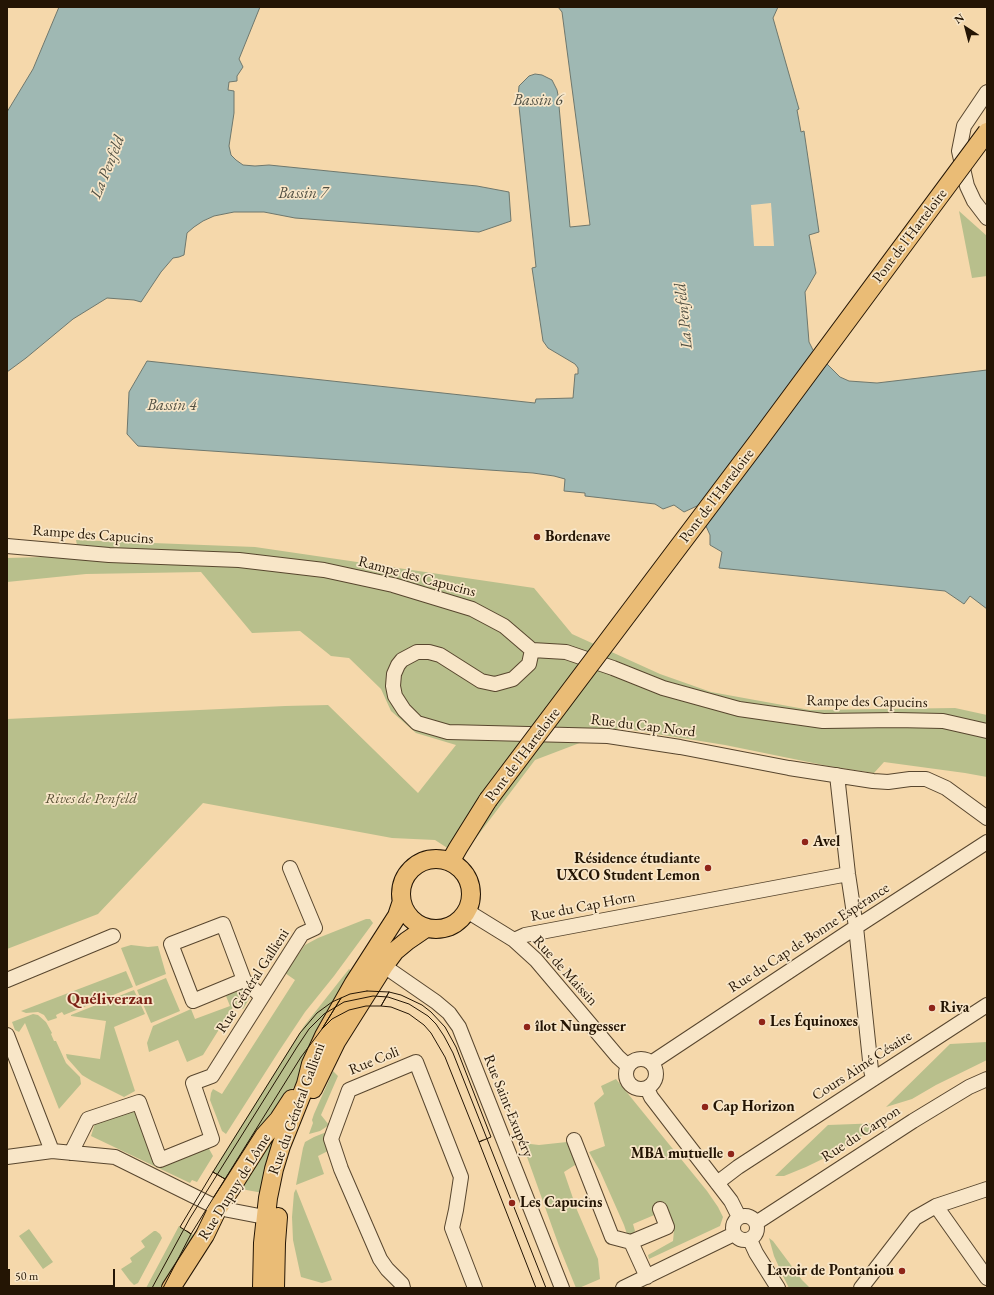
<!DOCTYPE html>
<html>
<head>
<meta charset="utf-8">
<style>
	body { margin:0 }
	#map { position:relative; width:994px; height:1295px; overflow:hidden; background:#f5d8ab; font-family:"EB Garamond",serif }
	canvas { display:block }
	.frame { position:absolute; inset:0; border:8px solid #241504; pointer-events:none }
	.north { position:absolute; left:946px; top:8px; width:40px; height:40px; -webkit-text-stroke:3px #f8e6c8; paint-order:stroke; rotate:324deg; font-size:11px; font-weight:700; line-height:16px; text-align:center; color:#241504 }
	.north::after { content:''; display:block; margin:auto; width:14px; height:18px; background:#241504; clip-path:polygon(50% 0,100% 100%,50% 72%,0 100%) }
	.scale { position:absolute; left:8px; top:1269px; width:107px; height:18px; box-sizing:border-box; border:2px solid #241504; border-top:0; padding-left:5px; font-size:12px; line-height:14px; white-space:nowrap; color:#241504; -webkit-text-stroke:3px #f8e6c8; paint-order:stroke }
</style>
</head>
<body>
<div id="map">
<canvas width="994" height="1295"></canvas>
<div class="frame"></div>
<div class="north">N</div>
<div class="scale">50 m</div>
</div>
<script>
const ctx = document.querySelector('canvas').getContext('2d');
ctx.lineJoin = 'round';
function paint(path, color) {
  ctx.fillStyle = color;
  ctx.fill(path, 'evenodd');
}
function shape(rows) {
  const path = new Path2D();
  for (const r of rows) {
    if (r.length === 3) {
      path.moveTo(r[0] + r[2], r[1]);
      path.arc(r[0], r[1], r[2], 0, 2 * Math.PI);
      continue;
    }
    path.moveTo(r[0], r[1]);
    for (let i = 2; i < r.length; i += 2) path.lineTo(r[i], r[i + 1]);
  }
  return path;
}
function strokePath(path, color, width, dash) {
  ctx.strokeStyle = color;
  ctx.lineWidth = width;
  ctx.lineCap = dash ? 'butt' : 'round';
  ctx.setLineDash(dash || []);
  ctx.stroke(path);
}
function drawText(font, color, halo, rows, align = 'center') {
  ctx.font = font + ' "EB Garamond",serif';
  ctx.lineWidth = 3.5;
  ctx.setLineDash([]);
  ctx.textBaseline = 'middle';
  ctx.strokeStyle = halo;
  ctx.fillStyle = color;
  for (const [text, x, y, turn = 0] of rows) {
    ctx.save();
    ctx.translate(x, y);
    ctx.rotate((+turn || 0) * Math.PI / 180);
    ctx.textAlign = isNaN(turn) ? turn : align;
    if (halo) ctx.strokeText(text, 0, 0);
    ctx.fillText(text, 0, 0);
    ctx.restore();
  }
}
paint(shape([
	[959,211,987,236,987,276,972,278],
	[76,540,255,547,534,588,572,634,660,674,711,692,810,710,955,708,987,715,987,777,965,773,884,762,874,773,828,766,725,745,619,728,535,760,460,859,452,851,435,840,392,838,203,803,98,914,7,949,7,719,285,706,328,705,418,793,456,745,416,733,391,711,381,689,349,658,331,656,300,631,252,633,201,572,86,574,7,582,7,558,79,556],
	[366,919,370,919,373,923,334,976,305,1012,279,1051,226,1134,222,1131,210,1100,211,1093,213,1089,222,1094,295,980,285,973,305,945,318,938],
	[131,945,148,947,158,946,166,974,136,986,121,948],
	[349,969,355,974,317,1040,295,1085,275,1115,228,1180,225,1179,213,1171,304,1026],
	[126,971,133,987,64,1015,62,1012,56,1015,57,1018,48,1021,44,1015,38,1012,26,1013,21,1011],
	[166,978,180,1011,151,1023,137,990],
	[243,988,252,992,249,999,243,1009,235,1004,203,1055,187,1062,178,1040,149,1052,147,1043,153,1026,191,1009,195,1019,230,1006,226,996],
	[134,990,145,1014,114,1027,135,1091,124,1097,92,1081,82,1075,67,1058,66,1054,100,1059,106,1021,71,1016,71,1015],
	[33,1014,38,1015,46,1022,52,1033,51,1034,54,1041,56,1041,66,1063,80,1077,81,1084,59,1109,25,1023,19,1032,15,1030,12,1022],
	[987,1042,987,1060,936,1085,912,1099,886,1107,950,1044],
	[333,1071,338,1076,321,1115,329,1125,320,1131,309,1134,313,1123,312,1120,314,1114],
	[616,1079,707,1191,718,1207,723,1217,720,1226,649,1259,648,1255,673,1241,674,1230,666,1212,659,1213,633,1224,635,1231,633,1234,627,1234,624,1225,600,1171,589,1152,605,1146,594,1103,604,1094,601,1086],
	[137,1109,158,1167,208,1147,213,1156,197,1182,192,1180,190,1183,91,1136,95,1123],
	[281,1121,263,1193,241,1189],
	[882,1123,839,1151,806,1167,784,1176,775,1176,828,1125],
	[329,1131,328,1151,318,1156,324,1174,296,1185,303,1148,305,1142,314,1137],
	[567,1142,573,1150,575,1165,564,1172,577,1210,598,1259,600,1279,579,1288,576,1288,559,1246,522,1143,539,1145],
	[296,1189,331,1277,332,1280,322,1283,301,1277,293,1240,292,1217,294,1193],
	[179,1226,198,1238,166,1288,146,1288],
	[29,1229,53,1262,43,1269,19,1236],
	[154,1231,156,1231,160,1234,162,1238,138,1283,134,1285,130,1281,121,1269,132,1262,130,1258,145,1247,141,1241],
	[769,1238,773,1241,802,1280,810,1288,789,1288,783,1276,774,1256]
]), '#b8bf8c');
const water = shape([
	[59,7,260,7,239,59,243,67,237,76,237,81,229,82,228,90,234,91,234,113,229,146,231,155,236,160,243,165,255,166,269,165,477,186,509,192,511,221,479,232,295,218,264,212,234,212,214,216,203,221,194,227,187,233,184,255,179,257,173,258,161,272,141,302,134,300,107,298,73,319,26,358,7,372,7,112,33,69,59,7],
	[558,7,778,7,773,18,799,109,797,110,801,132,804,131,819,232,809,235,816,273,805,292,809,342,813,350,840,377,849,381,877,383,987,370,987,609,970,596,964,604,945,591,719,568,722,552,710,545,710,535,697,506,684,512,674,505,663,509,655,504,585,496,585,493,564,491,565,479,554,476,533,473,138,446,127,434,129,392,147,361,535,403,536,399,573,398,575,374,578,374,578,368,575,364,548,348,543,341,532,268,536,267,518,97,519,86,529,76,535,74,542,75,552,80,557,90,558,95,570,227,590,225,562,12,558,7]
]);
paint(water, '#9fb8b3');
strokePath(water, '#6e776d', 1);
paint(shape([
	[771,203,774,246,754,246,751,205]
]), '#f5d8ab');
const minor = shape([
	[987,92,964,126,959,151,967,186,974,201,987,218],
	[7,546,109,555,239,560,324,570,393,585,472,609,504,626,532,650,566,652,613,668,663,688,739,709,823,721,896,720,943,721,987,731],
	[532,650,529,664,513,679,495,684,481,681,440,655,429,652,417,652,402,660,398,665,394,674,393,686,395,696,404,710,417,723,448,732,608,736,680,747,789,768,873,781,888,782,910,779,926,779,946,788,987,818],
	[837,775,848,874,856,927,871,1070,873,1078],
	[467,911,514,940,536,960,618,1057,628,1066],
	[514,940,525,935,848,874],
	[384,966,436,1002,449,1013,459,1027,562,1288],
	[7,980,113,936],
	[244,980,193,1001,171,944,223,924,244,980,262,997],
	[7,1035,52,1151],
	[641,1074,15],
	[651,1063,856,927,987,842],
	[647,1088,651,1097,731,1201,739,1217],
	[574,1140,612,1237,631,1242,667,1227,660,1209],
	[71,1153,88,1119,139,1102,160,1160,212,1139,193,1083,212,1076,302,934,315,928,290,868],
	[7,1157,52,1151,115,1157,218,1208,275,1219],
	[717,1183,738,1167,987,1005],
	[936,1206,987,1278],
	[745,1228,12],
	[756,1223,913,1121,969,1087,987,1079],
	[750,1240,756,1253,778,1288],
	[631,1242,647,1277],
	[403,1288,402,1284,387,1269,380,1259,341,1169,331,1139,349,1090,416,1062,461,1177,456,1210,452,1228,475,1288],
	[623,1288,734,1234],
	[861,1288,915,1218,936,1206,987,1189]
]);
const major = shape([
	[436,894,35],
	[450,862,458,848,488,800],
	[313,1089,336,1042,384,966,395,951,407,941,426,928],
	[171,1288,205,1235,218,1208,231,1188,264,1136,279,1119,292,1099],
	[262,1288,263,1243,268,1198,274,1169,281,1146,306,1084,311,1064,324,1036,354,983,397,916,401,904],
	[275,1288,276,1243,278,1217]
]);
strokePath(minor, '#58462e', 16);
strokePath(major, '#241504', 20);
strokePath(minor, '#f8e6c8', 14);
strokePath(major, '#eabc76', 18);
strokePath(shape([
	[367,991,389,992,381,1006,366,1006,349,1010,332,1019,322,1029,341,998,350,994,367,991],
	[389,992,401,995,422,1005,431,1012,445,1027,456,1047,491,1137,479,1142,445,1057,431,1033,424,1025,409,1014,391,1007,381,1006,389,992],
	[341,998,322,1029,301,1057,225,1179,213,1172,300,1033,317,1013,332,1002,341,998],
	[483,1140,479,1142,536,1288],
	[213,1172,225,1179,191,1234,180,1227,213,1172],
	[152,1288,190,1218,297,1047,309,1029,324,1014,344,1002,373,996,388,997,409,1004,428,1016,436,1024,444,1036,453,1053,546,1288],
	[163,1288,191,1234,187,1231]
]), '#241504', 1);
const majorBridge = shape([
	[488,800,759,440,987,132]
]);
strokePath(majorBridge, '#241504', 20, []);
strokePath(majorBridge, '#eabc76', 18);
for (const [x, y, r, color] of [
	[537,537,4,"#8f2418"],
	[805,842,4,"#8f2418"],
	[708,868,4,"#8f2418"],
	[932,1008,4,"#8f2418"],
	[762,1022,4,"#8f2418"],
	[527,1027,4,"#8f2418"],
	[705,1107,4,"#8f2418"],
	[731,1154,4,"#8f2418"],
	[512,1203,4,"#8f2418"],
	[902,1271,4,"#8f2418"]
]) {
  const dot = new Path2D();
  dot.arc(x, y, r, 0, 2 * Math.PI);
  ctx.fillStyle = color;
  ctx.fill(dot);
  strokePath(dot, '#f8e6c8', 1.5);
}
drawText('15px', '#241504', '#f8e6c8', [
	["Pont de l'Harteloire",910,236,-53],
	["Pont de l'Harteloire",717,496,-53],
	["Rampe des Capucins",93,535,4],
	["Rampe des Capucins",417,577,15],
	["Rampe des Capucins",867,702,1],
	["Rue du Cap Nord",643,726,7],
	["Pont de l'Harteloire",523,755,-53],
	["Rue du Cap Horn",583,907,-11],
	["Rue du Cap de Bonne Espérance",809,938,-33],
	["Rue de Maissin",565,971,48],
	["Rue Général Gallieni",253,981,-57],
	["Rue Coli",374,1061,-22],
	["Cours Aimé Césaire",862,1066,-33],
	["Rue Saint-Exupéry",508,1106,68],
	["Rue du Général Gallieni",297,1109,-70],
	["Rue du Carpon",861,1134,-33],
	["Rue Dupuy de Lôme",235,1187,-58]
]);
drawText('bold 15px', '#241504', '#f8e6c8', [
	["Bordenave",545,537],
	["Avel",813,842],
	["Résidence étudiante",700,859,"right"],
	["UXCO Student Lemon",700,876,"right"],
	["Riva",940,1008],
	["Les Équinoxes",770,1022],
	["îlot Nungesser",535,1027],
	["Cap Horizon",713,1107],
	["MBA mutuelle",723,1154,"right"],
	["Les Capucins",520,1203],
	["Lavoir de Pontaniou",894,1271,"right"]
], 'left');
drawText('italic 15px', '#585034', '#f8e6c8', [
	["Rives de Penfeld",91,799]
]);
drawText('italic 16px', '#4f4e41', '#f8e6c8', [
	["Bassin 6",538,101],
	["La Penfeld",108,167,-68],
	["Bassin 7",303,194],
	["La Penfeld",684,316,-96],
	["Bassin 4",172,406]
]);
drawText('bold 17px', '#7a1f14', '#f8e6c8', [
	["Quéliverzan",110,999]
]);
</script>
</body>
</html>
